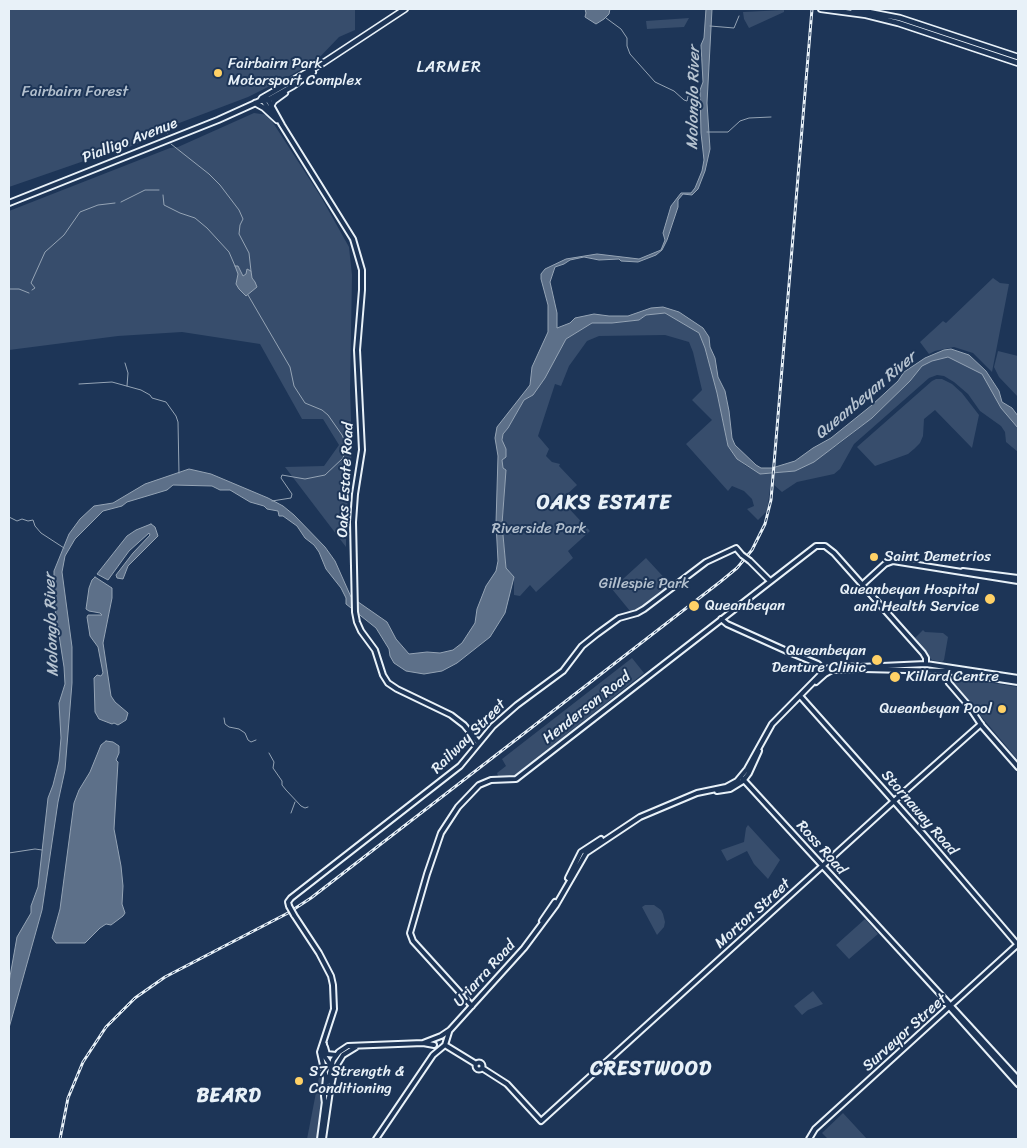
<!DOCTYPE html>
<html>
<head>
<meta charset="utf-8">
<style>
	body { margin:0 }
	#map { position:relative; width:1027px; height:1148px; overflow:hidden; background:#1d3557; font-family:Sriracha,sans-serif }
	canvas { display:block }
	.frame { position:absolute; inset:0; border:10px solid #e8f1f8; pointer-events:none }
</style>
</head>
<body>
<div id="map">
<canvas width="1027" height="1148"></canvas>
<div class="frame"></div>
</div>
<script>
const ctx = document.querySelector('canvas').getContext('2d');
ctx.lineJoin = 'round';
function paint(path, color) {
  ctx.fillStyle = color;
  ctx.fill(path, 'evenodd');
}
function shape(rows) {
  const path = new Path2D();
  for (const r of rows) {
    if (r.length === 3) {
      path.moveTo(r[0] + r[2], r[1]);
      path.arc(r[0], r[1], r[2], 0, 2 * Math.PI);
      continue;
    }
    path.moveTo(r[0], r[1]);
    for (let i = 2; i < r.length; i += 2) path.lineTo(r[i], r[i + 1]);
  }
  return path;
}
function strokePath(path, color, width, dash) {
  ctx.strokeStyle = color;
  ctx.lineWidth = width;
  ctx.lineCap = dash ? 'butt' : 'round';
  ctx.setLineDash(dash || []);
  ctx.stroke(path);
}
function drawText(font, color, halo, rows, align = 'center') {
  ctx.font = font + ' Sriracha,sans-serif';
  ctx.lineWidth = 4;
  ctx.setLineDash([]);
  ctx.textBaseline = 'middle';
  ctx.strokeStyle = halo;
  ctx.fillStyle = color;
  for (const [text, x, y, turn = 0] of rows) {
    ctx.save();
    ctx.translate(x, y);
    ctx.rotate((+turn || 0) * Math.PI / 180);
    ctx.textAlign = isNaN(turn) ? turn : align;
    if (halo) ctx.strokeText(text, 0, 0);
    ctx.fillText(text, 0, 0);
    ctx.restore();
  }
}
paint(shape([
	[9,9,355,9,355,30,339,37,316,61,284,79,248,97,166,128,164,133,124,149,120,147,110,152,9,187],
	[784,10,784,12,749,28,744,19,743,12],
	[689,18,684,27,647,29,646,21],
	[254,113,268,115,321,197,349,247,352,275,350,390,352,449,346,521,346,547,285,467,324,466,339,445,323,419,302,419,260,344,182,332,118,336,9,350,9,211,170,148,178,147],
	[993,278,1000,283,1009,284,992,372,973,353,954,347,935,351,929,354,920,342,943,321,946,323],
	[654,313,665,313,699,333,705,348,717,393,728,447,737,459,746,466,760,474,772,474,767,511,758,520,747,509,754,506,752,499,744,491,732,486,728,491,686,444,712,420,692,400,702,390,693,352,689,342,665,335,599,336,587,341,569,366,561,386,555,384,538,436,549,449,546,456,552,462,560,464,559,466,577,485,561,500,590,531,568,551,573,558,536,592,530,585,520,596,514,595,514,577,506,568,502,524,505,487,502,460,503,434,508,428,524,400,533,395,566,339,592,323,612,323,639,320,646,315],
	[998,351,1018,356,1018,397,999,377,994,367],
	[948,357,982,374,1018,428,1018,452,1006,442,1005,432,1001,426,980,411,968,394,954,382,944,376,937,375,929,378,854,444,840,469,834,474,797,482,782,492,774,485,775,473,795,471,839,444,872,418,910,381,922,366,932,361],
	[936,379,942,379,952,384,962,393,979,415,972,448,935,410,924,419,923,436,920,443,914,449,908,454,875,466,857,447,932,381],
	[646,558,670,584,668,588,642,609,633,612,630,611,612,589],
	[923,630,925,632,943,633,948,637,944,660,942,662,932,660,930,658,927,659,923,655,925,652,922,652,921,647,915,638],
	[632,658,644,673,514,776,498,776,497,773,506,766,502,759],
	[954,677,1018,687,1018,760,953,683],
	[748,825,780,860,768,879,754,864,747,851,727,861,721,850,744,842,746,828],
	[645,905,654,905,661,910,663,914,665,922,664,927,657,935,642,907],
	[865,919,878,934,849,959,836,945],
	[813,991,823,1004,808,1010,802,1015,794,1006],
	[323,1071,324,1077,323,1104,318,1139,307,1139,319,1077],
	[843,1113,867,1139,828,1139,822,1133]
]), '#374d6c');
const water = shape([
	[585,9,610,9,609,14,604,19,596,24,585,17,586,13,585,9],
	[706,9,712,9,707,103,710,149,705,171,698,189,692,195,683,194,678,200,678,207,667,240,662,250,656,255,638,262,621,261,619,259,599,260,584,257,570,260,564,264,555,267,550,282,557,313,557,328,570,323,575,318,594,314,609,316,628,316,651,308,663,307,679,312,703,328,709,337,710,347,715,358,718,377,725,391,729,411,732,438,735,445,756,465,761,468,772,468,795,461,813,448,831,438,872,405,898,381,904,372,925,358,944,350,951,349,969,355,986,371,999,391,1002,402,1012,408,1018,416,1018,428,1001,408,982,374,948,357,932,361,922,366,910,381,872,418,814,462,795,471,760,474,737,459,728,446,717,393,705,348,699,333,665,313,646,315,639,320,612,323,592,323,566,339,545,378,533,395,524,400,508,428,503,434,502,440,506,449,506,457,502,460,503,468,506,470,502,524,506,568,514,577,505,613,490,637,457,663,442,671,424,674,406,671,394,663,390,656,389,649,376,628,346,604,346,598,341,588,326,569,319,552,314,545,305,538,297,526,283,516,279,516,278,511,267,509,264,506,250,502,230,490,220,490,212,486,173,485,167,490,127,502,122,506,103,511,75,539,65,556,62,572,72,647,72,683,65,770,58,802,42,910,9,1028,9,982,17,937,31,913,31,906,38,887,48,798,53,785,59,761,61,738,59,703,65,684,64,667,54,603,54,571,69,534,80,519,94,506,113,503,145,484,189,469,211,474,268,498,283,506,294,515,325,547,335,561,351,597,387,622,396,639,409,654,427,652,440,653,453,650,462,643,475,623,477,609,486,586,496,571,498,561,496,523,498,456,495,438,497,427,530,385,532,367,548,332,548,305,541,279,541,274,545,269,566,259,597,254,639,259,661,250,665,240,663,233,671,206,681,193,691,193,695,188,702,171,704,160,701,133,700,90,703,82,701,45,704,38,706,9],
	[235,266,238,266,243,276,246,274,247,269,251,271,252,278,255,282,257,287,246,296,239,289,236,284,238,274,235,266],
	[151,524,155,527,158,536,128,566,123,579,117,578,116,575,133,553,150,535,149,533,129,551,108,580,97,574,127,536,136,530,151,524],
	[95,577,112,588,112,598,103,643,111,696,115,702,128,713,126,720,118,725,114,723,112,724,99,719,95,712,94,678,97,675,101,676,103,673,98,647,90,636,87,617,88,615,102,615,100,613,89,611,86,609,89,588,92,580,95,577],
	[106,741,113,742,119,746,119,753,116,760,118,762,114,829,121,866,123,886,122,904,125,913,123,916,111,925,106,924,100,928,85,943,56,943,52,938,60,909,74,803,79,790,90,772,101,745,106,741]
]);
paint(water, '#5d7089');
strokePath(water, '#95a4b5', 1);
strokePath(shape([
	[606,18,621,29,627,38,627,46,630,54,655,82,674,91,684,100,687,101,688,96,700,98],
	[710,26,734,28,739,16],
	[164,129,167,133],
	[707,132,728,132,740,121,749,118,771,117],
	[171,144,209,174,220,185,239,210,243,219,240,225,239,234,249,253,251,271],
	[163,195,164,205,180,213,195,218,207,228,229,252,235,266],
	[121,202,145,190,159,190],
	[9,289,19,289,29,293],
	[32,290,35,288,31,283,45,252,64,235,80,212,98,205,115,203],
	[248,295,290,367,294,386,305,403,322,410,328,415,342,435,347,446,343,458,325,475,305,479,282,475,281,478,292,494,291,498,272,501],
	[125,363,128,373,127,386],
	[79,384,112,382,141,390,150,395,152,398,166,402,176,416,178,422,179,473],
	[9,517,17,521,22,519,28,521,33,520,35,526,41,533,64,548],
	[224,718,225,724,229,727,239,729,245,733,248,740,251,742,256,740],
	[269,753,274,762,273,768,282,781,282,785,286,790,301,806,305,808,308,807],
	[291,813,295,802],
	[9,853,35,849,42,850]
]), '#95a4b5', 1);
const secondary = shape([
	[267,98,282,125,353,239,362,270,362,290,357,350,362,450,355,494,353,522,355,612,357,622,361,631,375,650,383,675,388,683,397,689,451,715,464,725,478,742],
	[262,99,272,114],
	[750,561,770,581],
	[963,571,1018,578],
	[862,585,885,564,893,561,1018,581],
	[721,619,727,624,789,652,818,664,825,672],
	[864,669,947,671,1018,682],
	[947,670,946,675,949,683,968,705,982,726,1018,767],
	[816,682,825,674,832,670,857,669],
	[801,697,923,834,1018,945],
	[741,777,1018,1079],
	[717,791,730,789,743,781,749,773,759,751],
	[568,878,581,852,601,839],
	[289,906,288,902,291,898,460,766,493,726,517,705,563,671,582,646,597,634,619,618,637,613,644,609,706,562,736,548,742,555],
	[294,915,319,953,331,976,333,985,334,1009,320,1052,326,1078,324,1096,325,1104],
	[542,921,555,902],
	[943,1000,1018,1084],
	[472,1006,413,941,410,933,427,874,441,833,458,807,479,785,491,780,516,779,816,546,825,546,834,553,923,653,926,658,926,664],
	[423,1043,441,1036,450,1030,524,948,556,905,586,853,640,817,697,793,726,787,737,781,747,769,772,724,826,669,839,666,860,667,926,664,1018,678],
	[324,1044,323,1054,331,1066,332,1074],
	[445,1045,476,1064],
	[445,1045,449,1032],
	[325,1047,327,1054,336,1055],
	[479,1066,3.5],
	[482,1068,507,1084,541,1121,894,801,981,724],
	[328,1082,333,1060,339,1052,348,1046,423,1043,434,1045],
	[320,1139,325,1101],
	[323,1139,330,1091,335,1068,343,1055,356,1047],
	[376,1139,433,1055,445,1045],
	[809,1139,815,1129,1017,945]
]);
const primary = shape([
	[821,9,866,15,898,23,1018,63],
	[853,9,900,18,1018,57],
	[260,101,268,100,293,86,313,72],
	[255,103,264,108,277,120],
	[271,106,274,101,285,93],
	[9,203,218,120,260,101,262,98,323,63,405,9]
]);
strokePath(secondary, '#e8f1f8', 8);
strokePath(primary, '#e8f1f8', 8);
strokePath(secondary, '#1d3557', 4);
strokePath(primary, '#1d3557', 4.5);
const rail = shape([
	[60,1139,68,1098,83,1062,106,1027,135,998,165,977,288,913,311,898,720,582,737,568,752,550,765,524,771,500,812,9]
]);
strokePath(rail, '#e8f1f8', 3);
strokePath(rail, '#1d3557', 1, [4]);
const secondaryBridge = shape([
	[742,555,750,561],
	[289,906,294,915]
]);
strokePath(secondaryBridge, '#e8f1f8', 8, []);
strokePath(secondaryBridge, '#1d3557', 4);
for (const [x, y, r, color] of [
	[218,73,5,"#ffd166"],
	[874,557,5,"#ffd166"],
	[990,599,6,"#ffd166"],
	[694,606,6,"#ffd166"],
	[877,660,6,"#ffd166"],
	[895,677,6,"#ffd166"],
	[1002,709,5,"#ffd166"],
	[299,1081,5,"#ffd166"]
]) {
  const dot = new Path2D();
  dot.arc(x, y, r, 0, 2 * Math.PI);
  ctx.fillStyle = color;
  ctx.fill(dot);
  strokePath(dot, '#1d3557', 2);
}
drawText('15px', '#e8f1f8', '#1d3557', [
	["Fairbairn Park",228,64],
	["Motorsport Complex",228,81],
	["Saint Demetrios",884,557],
	["Queanbeyan Hospital",979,590,"right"],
	["and Health Service",979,607,"right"],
	["Queanbeyan",705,606],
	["Queanbeyan",866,651,"right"],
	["Denture Clinic",866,668,"right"],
	["Killard Centre",906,677],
	["Queanbeyan Pool",992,709,"right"],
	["S7 Strength &",309,1072],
	["Conditioning",309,1089]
], 'left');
drawText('15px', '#b3c0ce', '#1d3557', [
	["Fairbairn Forest",75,92],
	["Riverside Park",539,529],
	["Gillespie Park",644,584]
]);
drawText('15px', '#e8f1f8', '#1d3557', [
	["Pialligo Avenue",130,141,-21],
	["Oaks Estate Road",346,480,-87],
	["Henderson Road",587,708,-38],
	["Railway Street",469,737,-45],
	["Stornaway Road",919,813,49],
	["Ross Road",821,848,48],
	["Morton Street",753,914,-42],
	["Uriarra Road",485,974,-48],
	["Surveyor Street",905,1033,-42]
]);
ctx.letterSpacing = '1px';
drawText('16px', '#e8f1f8', '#1d3557', [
	["LARMER",449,68]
]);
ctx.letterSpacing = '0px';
drawText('italic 16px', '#b7c4d1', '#1d3557', [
	["Molonglo River",694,98,-89],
	["Queanbeyan River",866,396,-40],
	["Molonglo River",52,625,-92]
]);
ctx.letterSpacing = '1px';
drawText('bold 20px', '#e8f1f8', '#1d3557', [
	["OAKS ESTATE",604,504],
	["CRESTWOOD",651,1070],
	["BEARD",229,1097]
]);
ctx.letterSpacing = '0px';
</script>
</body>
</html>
